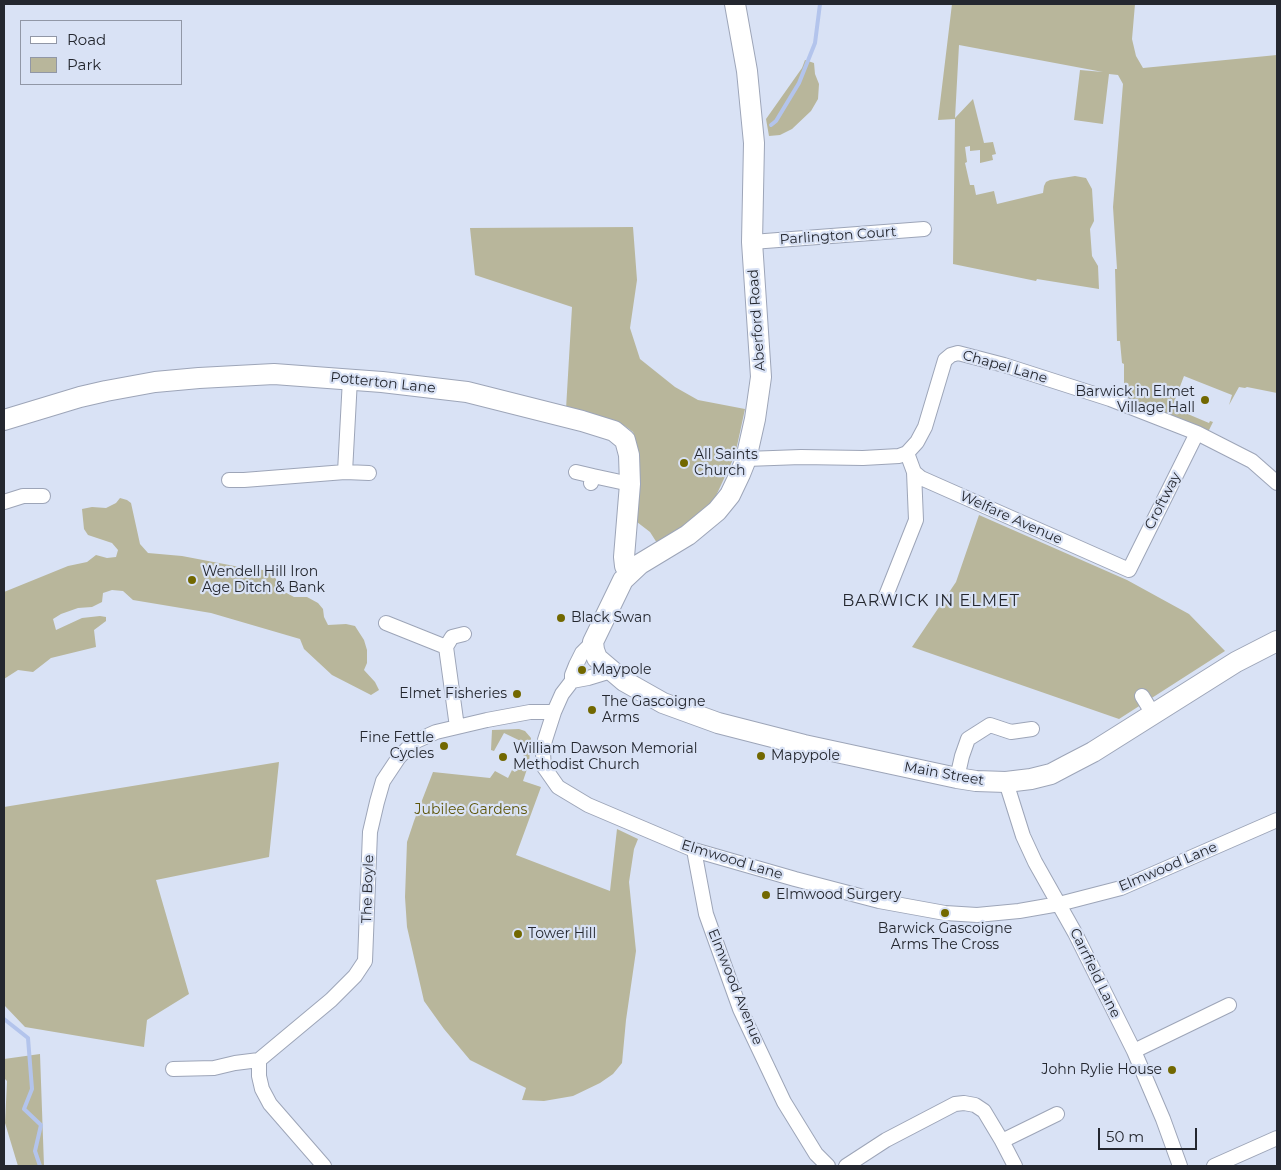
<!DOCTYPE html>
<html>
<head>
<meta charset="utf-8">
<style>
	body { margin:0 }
	#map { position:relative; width:1281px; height:1170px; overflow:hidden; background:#d9e2f5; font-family:Montserrat,sans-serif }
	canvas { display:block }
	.frame { position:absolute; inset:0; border:5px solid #24272f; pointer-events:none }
	.legend { position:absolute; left:20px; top:20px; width:162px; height:65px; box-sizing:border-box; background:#d9e2f5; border:1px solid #9197a6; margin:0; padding:6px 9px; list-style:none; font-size:15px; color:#24272f }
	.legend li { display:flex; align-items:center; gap:10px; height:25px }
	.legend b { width:25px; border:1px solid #9197a6 }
	.scale { position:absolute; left:1098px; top:1128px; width:99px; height:22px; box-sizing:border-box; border:2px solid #24272f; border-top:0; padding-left:6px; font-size:15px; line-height:18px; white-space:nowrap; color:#24272f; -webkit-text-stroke:4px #d9e2f5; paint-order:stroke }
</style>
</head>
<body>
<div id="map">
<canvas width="1281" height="1170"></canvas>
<div class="frame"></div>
<ul class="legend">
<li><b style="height:6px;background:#fff"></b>Road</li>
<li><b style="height:14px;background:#b8b69b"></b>Park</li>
</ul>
<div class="scale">50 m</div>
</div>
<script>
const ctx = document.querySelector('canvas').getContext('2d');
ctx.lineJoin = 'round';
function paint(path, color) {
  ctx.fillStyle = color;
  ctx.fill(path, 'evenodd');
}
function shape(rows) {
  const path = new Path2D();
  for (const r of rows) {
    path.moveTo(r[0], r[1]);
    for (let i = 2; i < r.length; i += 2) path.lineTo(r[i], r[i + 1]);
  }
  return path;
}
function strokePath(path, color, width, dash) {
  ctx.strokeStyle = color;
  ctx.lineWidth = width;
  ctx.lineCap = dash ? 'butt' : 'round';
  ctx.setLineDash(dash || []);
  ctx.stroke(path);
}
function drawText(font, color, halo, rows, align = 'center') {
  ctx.font = font + ' Montserrat,sans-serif';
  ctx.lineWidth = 4.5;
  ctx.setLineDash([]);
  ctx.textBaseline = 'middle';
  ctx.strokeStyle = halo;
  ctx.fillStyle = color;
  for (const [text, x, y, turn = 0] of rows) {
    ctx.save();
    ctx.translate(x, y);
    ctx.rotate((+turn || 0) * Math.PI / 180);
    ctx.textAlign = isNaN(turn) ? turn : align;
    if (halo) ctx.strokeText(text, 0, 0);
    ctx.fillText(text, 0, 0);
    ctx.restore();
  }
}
paint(shape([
	[952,4,1135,4,1132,39,1136,56,1143,68,1277,55,1277,393,1247,387,1245,388,1239,387,1229,405,1232,395,1184,376,1173,405,1183,410,1183,412,1209,423,1210,421,1213,422,1208,432,1126,397,1124,394,1124,364,1122,363,1120,341,1117,341,1115,269,1117,269,1113,207,1123,84,1118,75,1109,74,1103,124,1074,120,1080,70,1103,72,959,45,955,118,973,99,984,143,993,142,996,154,992,155,993,160,980,163,980,150,970,151,970,146,965,147,967,162,965,163,970,185,974,185,976,195,994,191,997,204,1043,193,1044,186,1046,182,1050,180,1075,176,1086,178,1092,189,1094,221,1090,229,1092,256,1098,266,1099,289,1037,279,1036,281,953,264,955,119,938,120],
	[805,60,814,63,815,74,819,84,818,99,811,111,792,129,780,135,769,136,766,119,802,68],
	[633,227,637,280,630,328,640,359,675,387,698,400,745,409,735,455,715,498,701,514,685,527,657,543,650,532,637,522,636,441,633,432,625,426,566,409,572,307,475,275,470,228],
	[120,498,127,500,131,503,140,544,148,553,182,556,245,568,272,571,281,590,294,597,307,597,318,603,323,609,324,617,328,625,346,624,355,626,364,640,367,650,367,663,364,670,375,682,379,690,371,695,332,675,304,649,300,639,211,613,133,600,123,591,112,590,103,593,102,602,92,607,78,608,61,614,53,619,56,630,82,618,100,616,106,617,106,621,94,630,96,647,51,658,33,672,18,670,4,679,4,592,68,566,87,562,96,555,107,558,116,557,118,550,112,543,88,535,84,529,82,509,92,507,106,508,116,503],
	[979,515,1127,580,1189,614,1225,651,1119,719,912,647,956,582],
	[519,729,525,731,531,738,529,763,523,781,541,787,516,855,610,891,617,829,638,839,634,849,629,882,636,951,626,1020,622,1063,613,1074,600,1083,573,1096,544,1101,522,1100,526,1088,470,1060,444,1029,424,1001,407,927,405,897,407,842,414,821,433,772,490,778,495,771,508,778,512,770,515,772,529,745,504,733,494,751,491,750,492,730],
	[279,762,269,857,156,880,189,994,147,1020,144,1047,25,1027,4,1005,4,807],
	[40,1054,44,1166,18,1166,5,1123,7,1081,4,1078,4,1059]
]), '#b8b69b');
strokePath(shape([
	[771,125,776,121,799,83,815,43,820,4],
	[4,1019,28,1038,32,1089,24,1109,41,1125,35,1151,40,1166]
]), '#b3c4ec', 4);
const street = shape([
	[752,242,924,229],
	[907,453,914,472,921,478,1129,570,1197,433],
	[746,459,801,457,863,458,899,456,907,453,917,442,925,427,945,360,951,355,958,353,1004,365,1110,399,1197,433,1252,461,1277,483],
	[345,472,350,379],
	[576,472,593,476,591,483],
	[593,476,630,484],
	[229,480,244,480,345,472,369,473],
	[4,502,23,496,43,496],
	[885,598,916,520,914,472],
	[386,623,446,647,457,727],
	[593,642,582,653,576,665,572,675,572,681,562,694,554,712,545,740,543,753,544,767,558,787,588,805,694,850,795,879,879,901,945,913,977,915,1019,911,1059,904,1121,888,1277,820],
	[446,647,452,637,464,634],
	[572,681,588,678,611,671],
	[1142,696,1153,714],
	[957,778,962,756,968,739,990,725,1011,732,1032,729],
	[1006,782,1023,836,1035,862,1075,933,1134,1051,1163,1119,1180,1166],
	[694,850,706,914,740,1009,784,1102,816,1154,828,1166],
	[1134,1051,1229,1005],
	[259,1060,259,1076,262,1089,270,1104,324,1166],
	[173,1069,214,1068,235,1063,259,1060,331,1000,355,976,365,961,370,832,377,802,383,781,399,757,408,748,416,741,436,732,487,720,530,712,554,712],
	[1002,1141,1015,1166],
	[846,1166,886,1140,955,1104,964,1103,975,1105,984,1111,1002,1141,1057,1114],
	[1214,1166,1277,1138]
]);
const secondary = shape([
	[735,4,747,71,754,143,752,242,761,377,755,419,746,459,740,474,730,495,717,511,688,535,640,564,623,580,593,642,594,650,597,658,624,681,663,703,718,723,804,745,957,778,976,781,1006,782,1031,779,1051,774,1068,765,1093,752,1236,662,1277,641],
	[4,420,80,397,106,391,155,382,199,378,274,374,382,382,467,392,582,421,614,431,625,440,629,455,630,484,624,557,625,566,629,573]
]);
strokePath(street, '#9da5b8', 16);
strokePath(secondary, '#9da5b8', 22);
strokePath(street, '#fff', 14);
strokePath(secondary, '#fff', 20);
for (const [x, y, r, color] of [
	[1205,400,5,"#726800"],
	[684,463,5,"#726800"],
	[192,580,5,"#726800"],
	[561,618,5,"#726800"],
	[582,670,5,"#726800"],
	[517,694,5,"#726800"],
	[592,710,5,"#726800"],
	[444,746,5,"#726800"],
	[761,756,5,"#726800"],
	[503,757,5,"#726800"],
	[766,895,5,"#726800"],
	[945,913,5,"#726800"],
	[518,934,5,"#726800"],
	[1172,1070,5,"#726800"]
]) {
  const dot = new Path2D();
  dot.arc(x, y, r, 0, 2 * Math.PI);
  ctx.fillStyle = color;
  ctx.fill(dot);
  strokePath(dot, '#d9e2f5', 2);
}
drawText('14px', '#24272f', '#d9e2f5', [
	["Parlington Court",838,236,-4],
	["Aberford Road",757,320,-94],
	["Chapel Lane",1005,367,16],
	["Potterton Lane",383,383,6],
	["Croftway",1163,501,-63],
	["Welfare Avenue",1011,518,24],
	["Main Street",944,774,10],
	["Elmwood Lane",732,860,17],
	["Elmwood Lane",1168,867,-23],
	["The Boyle",368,889,-88],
	["Carrfield Lane",1095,973,64],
	["Elmwood Avenue",735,987,68]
]);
drawText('14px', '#24272f', '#d9e2f5', [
	["Barwick in Elmet",1195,392,"right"],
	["Village Hall",1195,408,"right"],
	["All Saints",694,455],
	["Church",694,471],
	["Wendell Hill Iron",202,572],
	["Age Ditch & Bank",202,588],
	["Black Swan",571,618],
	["Maypole",592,670],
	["Elmet Fisheries",507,694,"right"],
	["The Gascoigne",602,702],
	["Arms",602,718],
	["Fine Fettle",434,738,"right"],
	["Cycles",434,754,"right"],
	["William Dawson Memorial",513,749],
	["Methodist Church",513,765],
	["Mapypole",771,756],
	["Elmwood Surgery",776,895],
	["Barwick Gascoigne",945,929,"center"],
	["Arms The Cross",945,945,"center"],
	["Tower Hill",528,934],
	["John Rylie House",1162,1070,"right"]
], 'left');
drawText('14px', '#5e560a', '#d9e2f5', [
	["Jubilee Gardens",471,810]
]);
ctx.letterSpacing = '1px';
drawText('16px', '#24272f', '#d9e2f5', [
	["BARWICK IN ELMET",931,601]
]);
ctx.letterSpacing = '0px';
</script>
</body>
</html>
